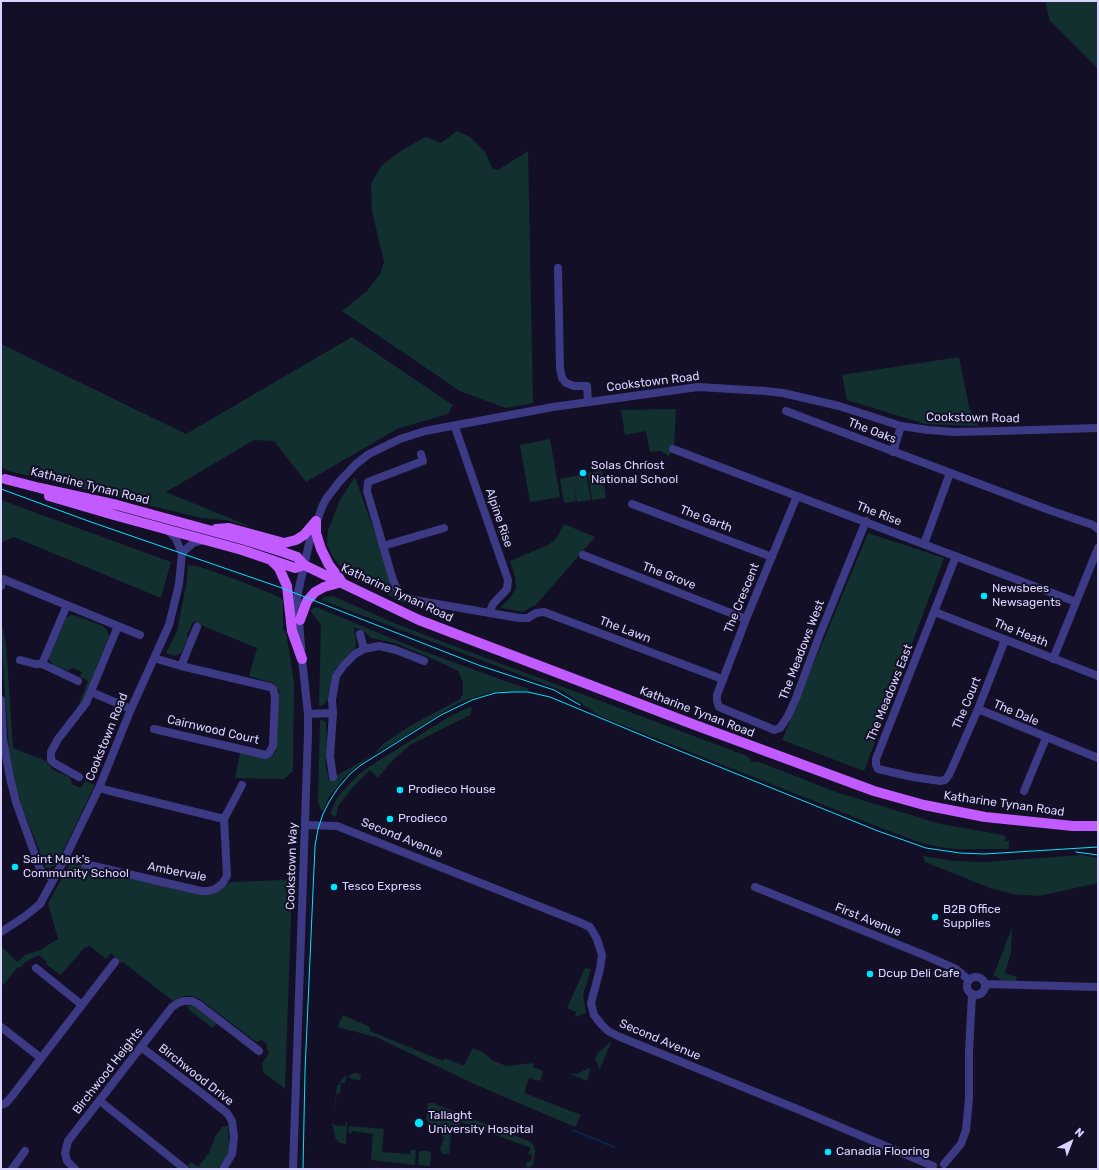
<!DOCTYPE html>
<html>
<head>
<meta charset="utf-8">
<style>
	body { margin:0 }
	#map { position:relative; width:1099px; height:1170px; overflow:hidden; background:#130f26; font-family:Rubik,sans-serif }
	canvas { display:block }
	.frame { position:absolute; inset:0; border:2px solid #d9d4ff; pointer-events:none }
	.north { position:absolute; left:1051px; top:1122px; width:40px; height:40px; -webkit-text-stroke:3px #130f26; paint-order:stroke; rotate:42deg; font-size:11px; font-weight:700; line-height:16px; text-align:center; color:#d9d4ff }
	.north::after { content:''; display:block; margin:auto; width:14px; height:18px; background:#d9d4ff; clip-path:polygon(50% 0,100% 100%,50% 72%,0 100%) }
</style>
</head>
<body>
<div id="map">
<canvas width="1099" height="1170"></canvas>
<div class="frame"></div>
<div class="north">N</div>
</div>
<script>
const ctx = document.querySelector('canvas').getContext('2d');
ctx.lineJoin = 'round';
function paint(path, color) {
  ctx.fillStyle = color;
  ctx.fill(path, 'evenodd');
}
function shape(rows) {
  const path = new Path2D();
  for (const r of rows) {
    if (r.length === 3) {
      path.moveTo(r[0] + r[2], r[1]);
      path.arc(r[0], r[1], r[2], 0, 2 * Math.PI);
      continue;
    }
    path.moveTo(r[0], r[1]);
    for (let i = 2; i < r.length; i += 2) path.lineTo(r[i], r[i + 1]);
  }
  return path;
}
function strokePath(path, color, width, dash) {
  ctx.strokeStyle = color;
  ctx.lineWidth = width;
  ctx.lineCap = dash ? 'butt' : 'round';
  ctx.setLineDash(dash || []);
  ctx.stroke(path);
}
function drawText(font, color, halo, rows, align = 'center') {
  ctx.font = font + ' Rubik,sans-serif';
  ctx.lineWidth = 4;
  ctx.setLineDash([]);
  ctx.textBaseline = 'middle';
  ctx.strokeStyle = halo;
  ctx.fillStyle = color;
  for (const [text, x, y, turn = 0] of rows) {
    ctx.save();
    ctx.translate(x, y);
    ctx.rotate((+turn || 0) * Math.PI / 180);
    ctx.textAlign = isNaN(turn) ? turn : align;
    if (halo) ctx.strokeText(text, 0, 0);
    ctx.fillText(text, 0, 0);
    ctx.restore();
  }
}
paint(shape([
	[1045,1,1098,1,1098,69,1050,21],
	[457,131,470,137,485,152,492,168,498,170,528,151,533,403,506,408,460,391,342,311,367,291,380,274,384,262,372,211,371,184,381,166,402,150,426,137,441,143],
	[352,337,453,405,448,414,397,429,306,482,274,441,254,440,166,492,254,528,225,520,201,518,9,471,1,467,1,344,186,434],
	[959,357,970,411,979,426,925,424,847,400,842,375],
	[676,409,674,448,669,456,661,451,650,452,646,431,625,435,621,410],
	[550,439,560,497,530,502,520,445],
	[602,471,606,498,592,500,588,473],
	[586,474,591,500,577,502,573,482,576,501,564,503,560,479],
	[355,477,399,601,340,566,333,557,327,545,328,530,340,500],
	[1,500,171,562,161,598,14,537,1,543],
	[564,524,595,537,535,606,531,607,523,612,502,608,501,607,511,597,516,588,515,577,510,561,550,544,557,537],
	[868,533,944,558,864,771,782,740],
	[188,565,200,567,243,582,277,596,283,600,283,630,286,632,294,682,293,771,284,779,235,778,240,753,267,759,274,754,276,750,279,691,273,683,249,676,257,648,193,622,187,635,188,638,181,653,175,656,166,653,177,631,187,580],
	[333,596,394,623,446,643,747,756,752,762,759,762,836,792,940,824,1004,835,1006,838,1005,839,1005,841,1009,841,1009,849,959,849,938,847,919,842,889,831,600,716,563,691,321,600,324,597],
	[316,607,420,650,505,681,529,689,528,691,491,692,458,703,392,744,375,753,347,774,329,797,323,811,321,810,318,802,320,720,323,720,326,722,327,754,325,764,329,780,374,754,383,744,408,727,460,699,463,694,463,682,458,671,433,659,395,643,371,638,365,632,354,627,356,643,355,648,336,668,332,675,328,699,323,705,319,706,321,625,310,610],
	[71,615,77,616,103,626,107,630,109,636,79,710,68,722,66,721,77,709,88,681,80,677,82,672,73,668,68,671,53,665,49,659,49,655,65,621,66,618],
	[1,620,6,644,13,748,46,761,53,770,70,777,72,784,81,788,85,781,95,785,59,859,56,865,49,868,46,868,42,862,40,852,22,807,14,780,9,749,1,639],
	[472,707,470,715,410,745,390,763,378,778,370,770,352,788,338,806,336,817,330,814,336,800,342,792,357,776,367,768,447,718,465,709],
	[76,854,79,855,77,863,204,895,224,887,230,882,286,880,292,888,285,1089,263,1072,262,1063,269,1053,267,1049,267,1045,262,1040,257,1042,252,1039,200,999,192,996,184,996,173,1001,123,962,121,963,111,953,106,959,90,946,84,948,61,975,47,965,46,961,39,955,25,962,21,967,17,968,3,985,1,983,1,946,17,962,25,955,40,950,58,939,48,903],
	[1081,855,1098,858,1098,883,1039,896,1013,894,990,888,925,862,923,856,954,861,986,862],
	[1012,928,1011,953,1005,973,1017,977,1016,982,1003,981,992,974,994,974],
	[585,968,591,969,583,995,586,1013,575,1017,576,1012,567,1008],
	[191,1005,195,1007,217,1023,213,1028,189,1010,187,1006],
	[343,1015,370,1027,370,1031,443,1061,445,1058,464,1066,473,1048,484,1053,492,1060,506,1066,533,1063,533,1067,543,1071,541,1079,539,1081,529,1078,524,1093,581,1115,575,1127,474,1084,376,1037,337,1027],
	[610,1042,611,1042,600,1069,595,1059,598,1053],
	[589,1068,590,1069,587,1081,568,1073,577,1074],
	[355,1073,361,1074,360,1080,351,1079,350,1077,347,1076,345,1083,341,1083,340,1093,337,1093,333,1120,337,1086,344,1077],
	[428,1103,433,1103,531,1142,534,1146,535,1150,533,1165,530,1167,526,1167,527,1162,531,1162,532,1155,528,1154,531,1148,461,1122,459,1126,452,1126,449,1154,442,1154,440,1149,444,1138,426,1119],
	[346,1122,347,1122,346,1144,339,1143,335,1137,332,1123,334,1125,345,1126],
	[228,1126,229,1148,227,1155,218,1168,217,1169,192,1169,188,1166,191,1162,198,1167,209,1153,215,1137,222,1127],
	[349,1126,384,1129,382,1152,410,1154,411,1150,416,1150,415,1165,371,1160,373,1134,352,1131,351,1133,348,1133],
	[419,1151,429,1151,431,1153,430,1166,418,1165]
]), '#12302f');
strokePath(shape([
	[573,1130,614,1147]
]), '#0c2248', 2);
strokePath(shape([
	[558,268,560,368,562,378,566,383,574,386,587,386,588,402],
	[786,411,1049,510,1093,525,1098,529],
	[455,427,508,580,507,589,493,604,489,613],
	[673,449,1076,602],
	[893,452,901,426],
	[421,454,423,461,368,482,367,491,393,580,398,592,402,597,408,599,519,618,528,618,536,613,544,612,722,679],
	[797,496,746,619,717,695,717,701,719,707,770,728,774,730,780,728,788,716,796,698,820,634,866,521],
	[632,504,772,557],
	[168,531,175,537,182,553],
	[924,544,950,473],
	[383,546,444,528],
	[583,555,746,619],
	[956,556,876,759,876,765,878,769,913,777,940,781,945,780,949,775,978,709,1005,640],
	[1,586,3,579,140,635],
	[935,612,1098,676],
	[360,634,364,649],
	[1053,659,1098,548],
	[20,660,35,664,42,664,78,681],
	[42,664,67,605],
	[181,666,197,627],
	[91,692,131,709],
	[1,700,3,739,10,778,16,802,40,869,44,874,54,878],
	[978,709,1098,758],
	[333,713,330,756,333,777],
	[308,714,333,713,332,700,336,676,344,665,355,654,364,649,379,646,388,648,396,650,424,661],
	[154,729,266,755,269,753,273,746,275,696,273,689,270,687,181,666,154,658],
	[79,777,54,763,51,760,51,752,58,739,86,703,118,626],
	[99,788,106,790,224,819],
	[1024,791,1046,738],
	[306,825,337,826,579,922,590,927,597,939,602,955,600,969,591,1003,594,1015,601,1024,608,1031,620,1037,802,1111,933,1166],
	[85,864,201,891,208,891,215,889,222,884,227,876,224,819,242,785],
	[755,887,924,955,956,969,969,980],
	[1,932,24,917,40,904,64,860,99,788,131,709,169,625,179,584,182,553,193,543,204,540],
	[36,968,82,1005],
	[976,986,9],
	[985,984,1098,987],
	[1,1027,41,1058],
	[141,1047,208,1098,227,1113,232,1121,234,1137,232,1154,223,1169],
	[100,1101,185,1169],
	[1,1105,6,1103,12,1096,115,962],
	[944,1164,961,1144,966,1130,969,1099,969,1051,972,995],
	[12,1169,25,1151],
	[75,1169,67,1161,65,1153,68,1141,172,1007,178,1003,184,1001,192,1001,198,1004,259,1051],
	[293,1169,308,734,308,714,302,659,297,597,309,544,322,507,326,499,340,481,356,464,369,454,400,439,425,431,553,407,698,387,765,391,783,393,839,406,901,426,928,430,954,432,999,431,1098,428]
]), '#3d3a85', 8);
strokePath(shape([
	[5,479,40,488,117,505,245,540,283,552,297,557,304,565,419,620,695,725,874,791,924,805,985,817,1073,826,1098,826],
	[49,496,114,515,242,550,295,568,304,565],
	[316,521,316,533,321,549,329,565,340,579],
	[216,529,229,528,284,543,296,540,304,535,316,521],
	[271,560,279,568,287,586,292,631,302,659],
	[300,620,307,601,315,592,324,587,342,582]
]), '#c25bff', 10);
strokePath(shape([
	[1,489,91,522,282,588,481,666,554,690,580,705],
	[1076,852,1098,855],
	[303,1169,305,1071,315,846,318,829,323,814,329,802,338,788,350,774,361,765,441,715,472,700,495,693,512,692,528,692,550,697,680,751,878,831,926,848,960,853,984,854,1098,847]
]), '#00e5ff', 1);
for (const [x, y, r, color] of [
	[583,473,4,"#00e5ff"],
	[984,596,4,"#00e5ff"],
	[400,790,4,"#00e5ff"],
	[390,819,4,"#00e5ff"],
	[15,867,4,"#00e5ff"],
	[334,887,4,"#00e5ff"],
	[935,917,4,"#00e5ff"],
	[870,974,4,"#00e5ff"],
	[419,1123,5,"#00e5ff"],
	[828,1152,4,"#00e5ff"]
]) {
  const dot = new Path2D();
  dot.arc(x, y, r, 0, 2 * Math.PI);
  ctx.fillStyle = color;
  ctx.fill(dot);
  strokePath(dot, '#130f26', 1.5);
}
drawText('12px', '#d9d4ff', '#130f26', [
	["Cookstown Road",653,382,-7],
	["Cookstown Road",973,418,1],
	["The Oaks",872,431,21],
	["Katharine Tynan Road",90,486,14],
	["The Rise",879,514,21],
	["Alpine Rise",499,518,71],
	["The Garth",706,519,21],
	["The Grove",669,576,21],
	["Katharine Tynan Road",397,593,25],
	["The Crescent",742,598,-68],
	["The Lawn",625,630,21],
	["The Heath",1021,633,22],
	["The Meadows West",802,650,-69],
	["The Meadows East",890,693,-68],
	["The Court",967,703,-67],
	["Katharine Tynan Road",697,712,21],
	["The Dale",1016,713,23],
	["Cairnwood Court",213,730,13],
	["Cookstown Road",107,737,-68],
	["Katharine Tynan Road",1004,804,8],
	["Second Avenue",402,838,22],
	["Cookstown Way",292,866,-88],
	["Ambervale",177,872,11],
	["First Avenue",868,920,22],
	["Second Avenue",660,1040,23],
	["Birchwood Heights",108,1071,-52],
	["Birchwood Drive",196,1075,38]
]);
drawText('12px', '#d9d4ff', '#130f26', [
	["Solas Chríost",591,466],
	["National School",591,480],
	["Newsbees",992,589],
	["Newsagents",992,603],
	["Prodieco House",408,790],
	["Prodieco",398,819],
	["Saint Mark's",23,860],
	["Community School",23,874],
	["Tesco Express",342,887],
	["B2B Office",943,910],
	["Supplies",943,924],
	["Dcup Deli Cafe",878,974],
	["Tallaght",428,1116],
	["University Hospital",428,1130],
	["Canadia Flooring",836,1152]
], 'left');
</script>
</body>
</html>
